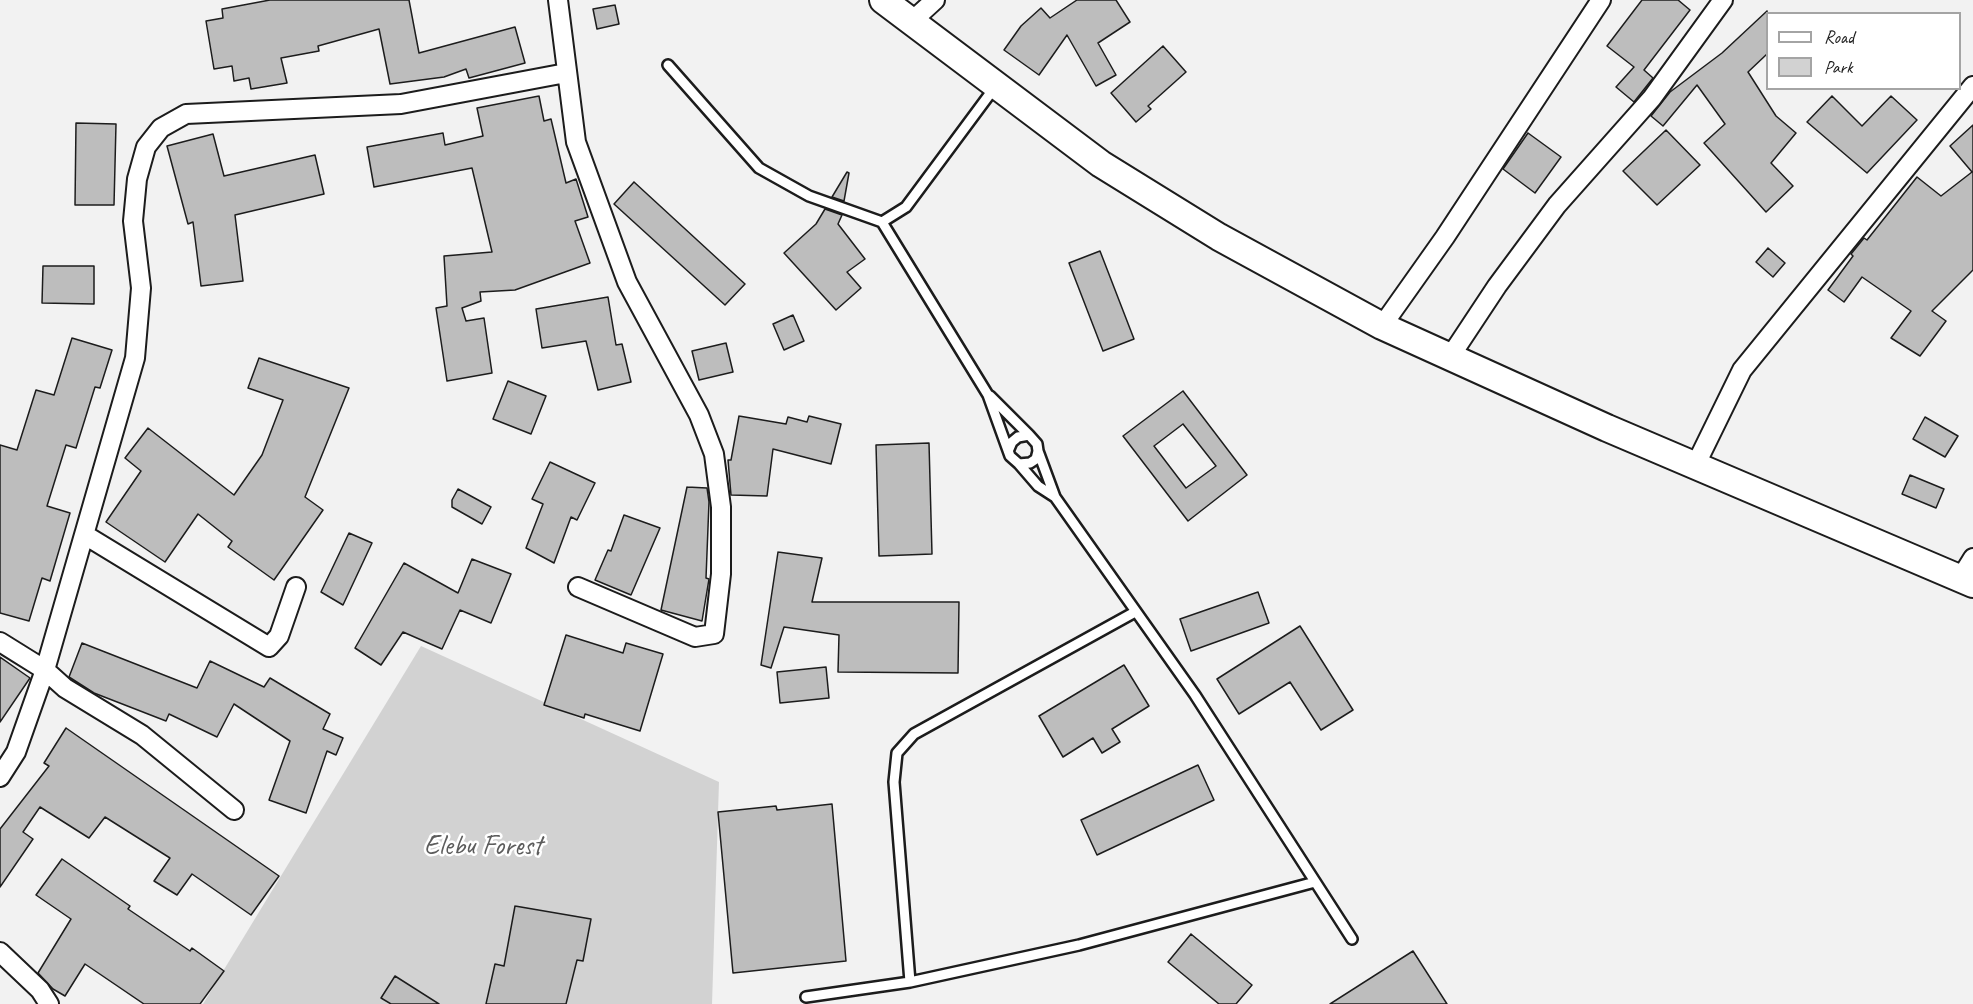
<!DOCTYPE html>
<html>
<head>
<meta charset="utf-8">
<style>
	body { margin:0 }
	#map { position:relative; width:1973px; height:1004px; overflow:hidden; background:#f2f2f2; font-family:Caveat,sans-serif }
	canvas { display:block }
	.legend { position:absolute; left:1766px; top:12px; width:195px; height:78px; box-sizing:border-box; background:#fff; border:2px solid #a4a4a4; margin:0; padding:8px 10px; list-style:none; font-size:18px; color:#1c1c1c }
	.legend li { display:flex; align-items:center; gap:12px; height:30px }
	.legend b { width:30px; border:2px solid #a4a4a4 }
</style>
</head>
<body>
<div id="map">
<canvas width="1973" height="1004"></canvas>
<ul class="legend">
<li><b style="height:8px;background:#fff"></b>Road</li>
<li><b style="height:16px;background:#d2d2d2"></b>Park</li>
</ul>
</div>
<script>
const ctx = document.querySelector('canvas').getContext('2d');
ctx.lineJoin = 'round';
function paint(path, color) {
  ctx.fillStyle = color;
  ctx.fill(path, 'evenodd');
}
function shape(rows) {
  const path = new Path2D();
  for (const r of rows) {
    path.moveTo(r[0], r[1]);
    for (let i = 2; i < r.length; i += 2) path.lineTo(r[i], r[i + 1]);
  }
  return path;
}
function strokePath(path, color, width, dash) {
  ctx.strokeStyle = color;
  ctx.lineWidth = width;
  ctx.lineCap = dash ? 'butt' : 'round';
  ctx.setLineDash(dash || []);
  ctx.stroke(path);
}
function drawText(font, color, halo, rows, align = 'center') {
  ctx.font = font + ' Caveat,sans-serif';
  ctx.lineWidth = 5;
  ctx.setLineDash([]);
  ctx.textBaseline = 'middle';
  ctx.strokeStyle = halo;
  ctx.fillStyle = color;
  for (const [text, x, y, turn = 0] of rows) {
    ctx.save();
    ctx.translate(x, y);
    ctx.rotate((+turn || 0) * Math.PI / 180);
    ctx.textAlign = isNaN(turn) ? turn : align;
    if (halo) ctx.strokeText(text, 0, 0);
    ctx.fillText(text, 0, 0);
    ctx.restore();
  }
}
paint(shape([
	[421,646,719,782,712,1004,203,1004]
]), '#d2d2d2');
const building = shape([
	[270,0,409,0,419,53,515,27,525,63,469,78,466,69,444,77,390,84,379,29,318,46,319,51,281,58,287,83,251,89,249,78,234,81,232,66,214,69,206,21,223,18,222,9,270,0],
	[1077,0,1116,0,1130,22,1098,43,1116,75,1096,86,1067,35,1039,75,1004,50,1021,26,1041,8,1050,18,1077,0],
	[1642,0,1678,0,1690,10,1644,70,1653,78,1634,102,1616,87,1634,67,1607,46,1642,0],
	[615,5,619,24,597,29,593,9,615,5],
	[1767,11,1767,54,1748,72,1776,116,1796,133,1771,163,1793,186,1766,212,1704,143,1725,124,1697,85,1663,126,1651,116,1670,92,1722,53,1767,11],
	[1163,46,1186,72,1148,106,1151,109,1136,122,1111,93,1163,46],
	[539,96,544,121,551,119,566,183,576,179,588,217,575,221,590,263,515,290,480,292,481,301,462,308,466,321,484,318,492,373,447,381,436,308,447,306,444,256,492,252,472,168,374,187,367,147,443,133,445,145,483,136,477,108,539,96],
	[1832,96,1862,126,1891,96,1917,120,1867,173,1807,122,1832,96],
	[76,123,116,124,114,205,75,205,76,123],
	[1973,125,1973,270,1932,311,1946,321,1920,356,1891,338,1911,311,1862,277,1844,302,1828,290,1853,256,1851,254,1864,238,1867,240,1917,177,1941,196,1972,172,1950,146,1973,125],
	[1666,130,1700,165,1657,205,1623,171,1666,130],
	[1528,133,1561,157,1535,193,1503,169,1528,133],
	[213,134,224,176,315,155,324,194,235,215,243,281,201,286,193,222,188,224,167,146,213,134],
	[847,172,849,173,844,201,832,197,847,172],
	[634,182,745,284,725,305,614,204,634,182],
	[825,209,842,215,838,224,865,259,847,272,861,288,836,310,784,253,816,224,825,209],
	[1768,248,1785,263,1773,277,1756,262,1768,248],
	[1100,251,1134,339,1103,351,1069,263,1100,251],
	[43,266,94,266,94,304,42,303,43,266],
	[608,297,616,345,622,344,631,382,598,390,586,341,542,348,536,309,608,297],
	[793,315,804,341,784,350,773,324,793,315],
	[72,338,112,350,100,388,95,387,76,448,66,445,47,506,70,513,50,581,42,578,29,621,0,613,0,445,17,450,36,390,54,395,72,338],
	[726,343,733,372,699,380,692,351,726,343],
	[259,358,349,388,305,497,323,510,274,580,228,547,232,541,198,514,165,562,106,522,141,471,125,458,148,428,234,495,262,455,283,400,248,388,259,358],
	[508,381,546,396,531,434,493,419,508,381],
	[1183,391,1247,475,1188,521,1123,436,1183,391],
	[1183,424,1216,466,1186,488,1154,446,1183,424],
	[739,416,786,424,788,417,807,422,809,416,841,424,831,464,773,449,767,496,731,495,728,460,731,460,739,416],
	[1925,417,1958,436,1945,457,1913,439,1925,417],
	[929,443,932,554,879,556,876,445,929,443],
	[550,462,595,483,577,520,571,517,554,563,526,548,543,504,532,499,550,462],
	[1910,475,1944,489,1936,508,1902,494,1910,475],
	[687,487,707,488,709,502,706,578,709,579,702,621,661,610,687,487],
	[458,489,491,507,482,524,452,507,452,500,458,489],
	[624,515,660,528,631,595,595,580,608,550,611,551,624,515],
	[349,533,372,543,343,605,321,592,349,533],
	[778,552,822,558,812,602,959,602,958,673,838,672,839,635,784,627,771,668,761,665,778,552],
	[472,559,511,574,491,623,460,610,442,649,403,632,381,665,355,648,404,563,458,593,472,559],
	[1258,592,1269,623,1191,651,1180,619,1258,592],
	[1300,626,1353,710,1321,730,1290,682,1239,714,1217,679,1300,626],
	[566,635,623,653,626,643,663,654,640,731,585,714,584,718,544,705,566,635],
	[82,643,197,688,210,661,264,687,270,678,330,714,323,729,343,738,336,755,327,751,306,813,269,800,290,741,234,704,217,737,169,714,166,721,94,693,69,677,82,643],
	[0,657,30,678,0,722,0,657],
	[1124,665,1149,706,1112,729,1120,742,1102,753,1093,738,1063,757,1039,716,1124,665],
	[826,667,829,698,780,703,777,672,826,667],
	[66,728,279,876,251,915,192,874,177,895,154,881,170,858,105,817,89,838,40,807,23,832,33,839,0,887,0,829,49,766,44,763,66,728],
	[1198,765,1214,800,1097,855,1081,820,1198,765],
	[832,804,846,961,733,973,718,812,776,806,777,810,832,804],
	[62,859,130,906,128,909,190,951,192,948,224,971,200,1004,144,1004,85,964,65,996,53,989,38,973,71,919,36,895,62,859],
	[515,906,591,919,583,961,577,960,566,1004,486,1004,495,964,504,966,515,906],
	[1191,934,1252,985,1236,1004,1219,1004,1168,962,1191,934],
	[1413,951,1447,1004,1330,1004,1413,951],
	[395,976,439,1004,391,1004,381,998,395,976]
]);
paint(building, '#bdbdbd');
strokePath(building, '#1c1c1c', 1.5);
const service = shape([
	[668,65,759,168,809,196,882,222,988,395,1010,456,1019,464,1030,463,1036,459,1038,451,1037,444,1029,435,1018,437,1012,442,1009,449],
	[882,222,906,207,995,87],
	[990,396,1029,435],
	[1038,451,1055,497,1195,695,1352,939],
	[1019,464,1038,486,1055,497],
	[910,982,894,782,897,753,914,734,1135,612],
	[806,997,910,982,1079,945,1315,882]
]);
const minor = shape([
	[558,0,576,142,627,282,699,415,714,454,721,507,721,574,714,634,695,637,578,587],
	[911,22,935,0],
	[1382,326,1445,237,1601,0],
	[1450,357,1497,286,1557,205,1652,98,1723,0],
	[1696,464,1742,370,1973,86],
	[85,535,269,647,279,636,296,587],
	[1960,579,1973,558],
	[0,642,45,670,65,688,142,735,234,810],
	[0,777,16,752,45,670,135,358,141,288,133,221,137,179,146,147,161,128,186,114,401,104,566,73],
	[0,952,40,990,49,1004]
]);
const secondary = shape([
	[883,0,1101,164,1219,237,1382,326,1607,428,1973,584]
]);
strokePath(service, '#1c1c1c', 14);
strokePath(minor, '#1c1c1c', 22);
strokePath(secondary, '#1c1c1c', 30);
strokePath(service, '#fff', 9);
strokePath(minor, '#fff', 18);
strokePath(secondary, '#fff', 26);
drawText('28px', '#5c5c5c', '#fff', [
	["Elebu Forest",483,847]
]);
</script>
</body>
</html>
